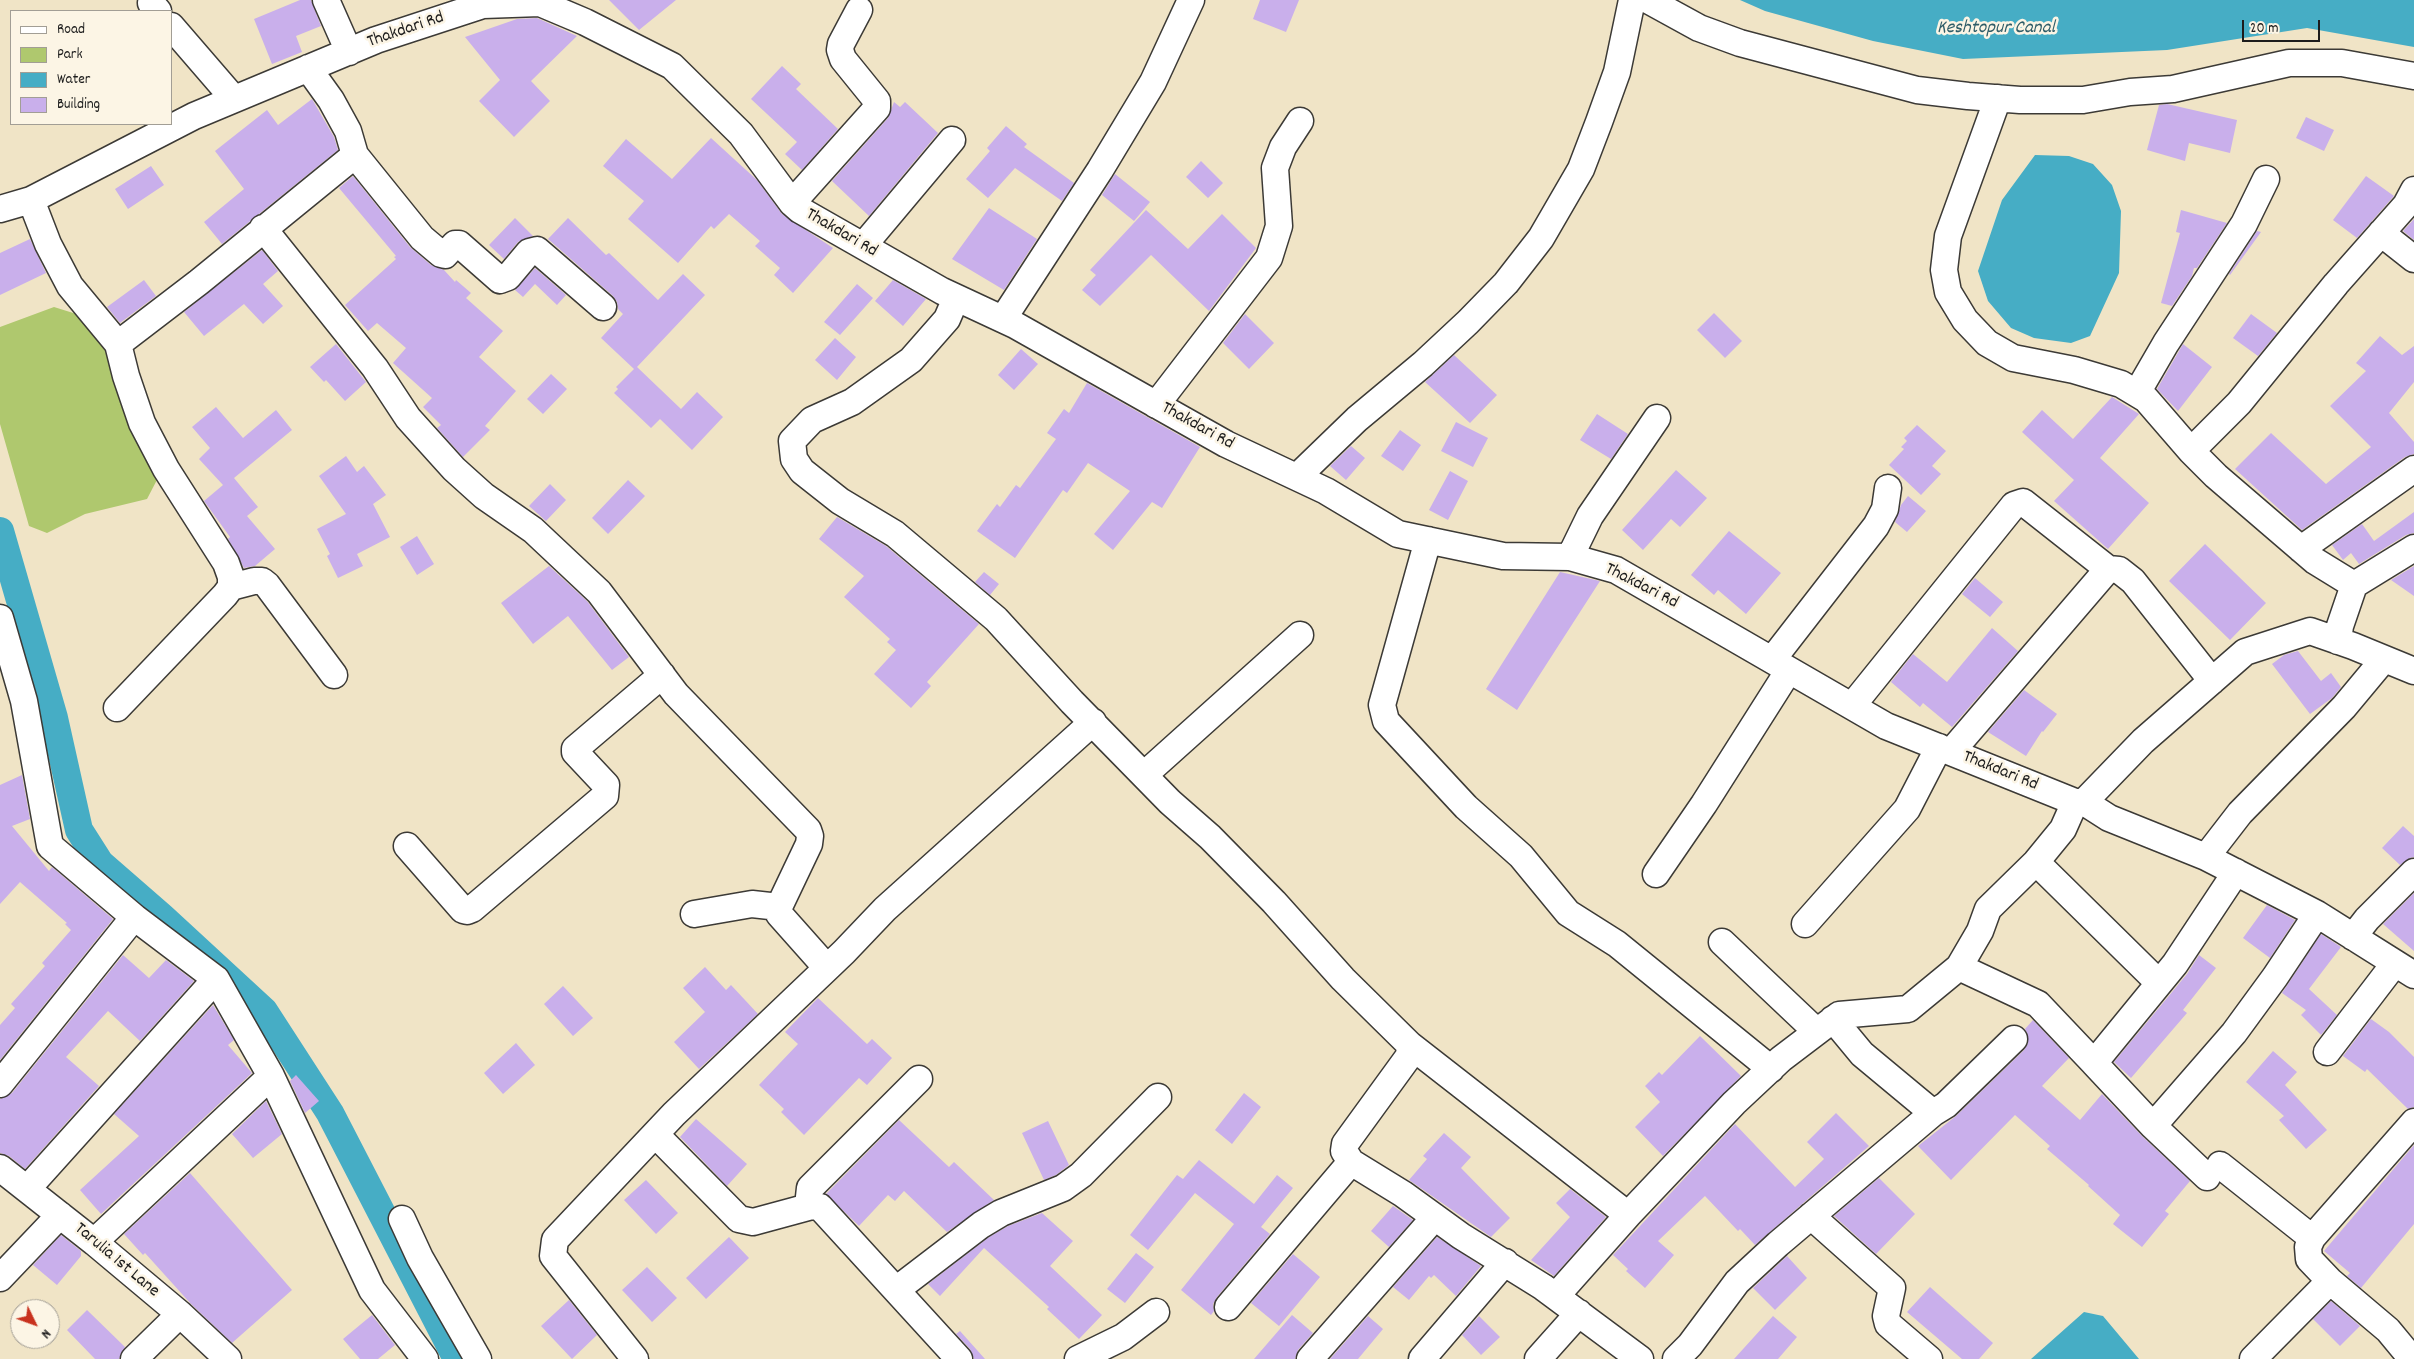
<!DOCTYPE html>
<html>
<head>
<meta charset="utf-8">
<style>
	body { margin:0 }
	#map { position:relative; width:2414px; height:1359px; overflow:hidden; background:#f0e4c6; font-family:Dekko,sans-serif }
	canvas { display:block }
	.legend { position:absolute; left:10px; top:10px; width:162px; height:115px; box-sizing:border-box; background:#fcf5e5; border:1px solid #a29e95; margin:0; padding:6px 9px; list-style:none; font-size:15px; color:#1c1c1c }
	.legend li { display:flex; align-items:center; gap:10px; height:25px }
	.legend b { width:25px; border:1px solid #a29e95 }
	.north { position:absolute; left:10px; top:1299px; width:50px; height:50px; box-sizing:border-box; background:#fcf5e5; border:1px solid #a29e95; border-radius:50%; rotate:132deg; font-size:14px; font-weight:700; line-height:20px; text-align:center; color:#1c1c1c }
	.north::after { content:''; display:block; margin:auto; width:18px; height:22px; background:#c8321e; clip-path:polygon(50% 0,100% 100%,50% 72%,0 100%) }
	.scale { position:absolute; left:2242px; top:20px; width:78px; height:22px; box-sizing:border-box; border:2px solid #1c1c1c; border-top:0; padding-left:6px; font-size:15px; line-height:18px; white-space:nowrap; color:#1c1c1c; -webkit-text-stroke:4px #fcf5e5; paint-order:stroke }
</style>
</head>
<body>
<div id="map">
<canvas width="2414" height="1359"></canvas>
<ul class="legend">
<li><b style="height:6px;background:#fff"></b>Road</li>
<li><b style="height:14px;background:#afc86e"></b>Park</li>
<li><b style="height:14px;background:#46adc5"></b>Water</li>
<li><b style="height:14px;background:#c9afeb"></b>Building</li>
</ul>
<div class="north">N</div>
<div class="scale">20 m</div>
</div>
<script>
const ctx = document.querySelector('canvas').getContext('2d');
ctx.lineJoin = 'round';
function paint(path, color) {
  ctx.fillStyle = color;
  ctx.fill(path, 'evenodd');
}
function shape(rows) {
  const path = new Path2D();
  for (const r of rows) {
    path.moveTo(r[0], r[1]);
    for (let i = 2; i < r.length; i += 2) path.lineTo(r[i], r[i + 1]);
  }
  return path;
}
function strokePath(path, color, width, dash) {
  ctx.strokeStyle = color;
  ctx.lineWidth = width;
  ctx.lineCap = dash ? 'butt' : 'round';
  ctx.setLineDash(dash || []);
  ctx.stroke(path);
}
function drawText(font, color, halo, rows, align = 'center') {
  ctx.font = font + ' Dekko,sans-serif';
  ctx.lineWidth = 5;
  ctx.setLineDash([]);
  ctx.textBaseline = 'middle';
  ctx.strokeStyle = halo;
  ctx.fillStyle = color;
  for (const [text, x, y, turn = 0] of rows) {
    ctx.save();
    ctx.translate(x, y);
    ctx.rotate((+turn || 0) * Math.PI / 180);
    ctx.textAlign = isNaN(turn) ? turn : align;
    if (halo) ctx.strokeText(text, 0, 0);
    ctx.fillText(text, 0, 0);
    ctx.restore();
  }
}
paint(shape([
	[54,307,86,317,114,350,159,476,147,499,85,514,47,533,29,526,0,424,0,327]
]), '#afc86e');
paint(shape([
	[1740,0,2414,0,2414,47,2307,28,2167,50,1963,59,1873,41,1765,11],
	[2035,155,2069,156,2093,164,2112,185,2121,211,2119,273,2090,336,2071,343,2034,338,2011,328,1988,301,1978,271,2002,200],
	[2084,1312,2103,1316,2139,1359,2031,1359]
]), '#46adc5');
strokePath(shape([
	[0,531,54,718,79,830,100,863,162,917,264,1011,330,1113,457,1359]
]), '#46adc5', 28);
paint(shape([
	[300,0,311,0,321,26,296,36,302,52,272,64,254,19],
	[609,0,676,0,639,30],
	[1260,0,1299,0,1286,32,1253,19],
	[537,18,577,36,531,81,550,101,514,137,479,101,500,80,465,37,517,19],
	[782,66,801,84,796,89,838,129,802,170,785,154,797,142,751,99],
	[312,99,334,137,338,150,222,244,204,222,244,189,215,151,267,110,278,125],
	[894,102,900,107,905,102,938,133,869,216,832,181,888,118],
	[2167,104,2237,120,2230,153,2189,143,2185,161,2147,150,2159,105],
	[2306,117,2334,130,2324,151,2296,138],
	[1006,126,1027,144,1024,147,1074,183,1062,201,1015,168,988,198,966,179,990,151,987,148],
	[711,138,757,180,782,214,833,248,793,293,774,275,780,268,755,246,760,241,729,214,714,229,711,226,678,263,628,219,644,201,603,166,626,139,672,179],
	[1201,161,1223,183,1208,198,1186,177],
	[151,166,164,185,128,209,115,189],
	[1115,174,1150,202,1134,221,1102,195],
	[353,176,410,247,431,265,444,270,455,282,456,280,471,293,466,298,503,331,479,357,516,391,485,426,490,430,463,457,437,428,441,425,423,407,432,398,393,363,406,348,377,323,368,331,345,305,396,259,394,257,396,256,339,188],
	[2366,176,2394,196,2357,238,2333,220],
	[989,208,1037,239,1004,290,952,259],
	[1146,210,1188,249,1222,214,1256,248,1209,311,1151,255,1100,306,1082,290,1096,275,1090,270],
	[2181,210,2227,223,2197,268,2194,268,2192,276,2172,306,2161,303,2180,233,2176,232],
	[515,218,533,236,518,242,504,259,489,245],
	[568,218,606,255,609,253,658,300,683,274,705,295,637,367,681,409,697,392,723,417,692,450,660,419,651,428,614,393,618,389,616,387,634,369,601,338,623,314,618,309,617,302,613,296,548,239],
	[2414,219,2414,240,2403,231],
	[2257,231,2261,232,2230,275,2229,274],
	[30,239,46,273,0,295,0,253],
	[262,250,278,271,263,284,283,306,263,324,244,304,204,336,184,312],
	[535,268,566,295,557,305,535,284,523,297,515,290],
	[144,280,156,296,120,323,107,307],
	[893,280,926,299,903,326,875,301],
	[857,284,873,298,840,335,824,322],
	[1714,313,1742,341,1725,358,1697,330],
	[1245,314,1274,343,1249,369,1223,343],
	[2251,314,2277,333,2258,356,2233,338],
	[2380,336,2402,355,2414,346,2414,382,2389,413,2414,442,2414,454,2405,457,2302,530,2235,469,2271,433,2326,484,2371,447,2330,406,2366,371,2356,363],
	[835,338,856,357,837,380,815,360],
	[336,344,366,382,345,401,326,380,324,382,310,367],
	[2183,344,2212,367,2178,411,2157,389],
	[1021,349,1038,364,1014,390,998,375],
	[1454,355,1497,395,1470,423,1425,382],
	[551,374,567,389,543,414,527,399],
	[1087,383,1200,447,1162,508,1152,502,1113,550,1094,534,1130,491,1088,463,1067,493,1063,490,1015,558,977,531,997,504,1000,507,1016,485,1020,488,1056,439,1047,433,1064,409,1069,413],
	[2112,397,2139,414,2100,458,2149,503,2108,549,2054,501,2074,480,2022,432,2042,410,2073,439],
	[216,407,243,438,276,410,292,430,234,478,258,507,247,516,275,549,255,566,244,568,228,539,230,537,204,501,223,485,199,459,210,448,192,427],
	[1597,414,1628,434,1611,459,1580,440],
	[1456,422,1488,438,1473,467,1441,451],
	[1917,425,1946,451,1932,466,1941,474,1921,495,1889,465,1904,449,1901,447,1907,441,1904,438],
	[1400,430,1421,445,1403,471,1381,456],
	[1351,446,1365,458,1346,480,1330,466],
	[346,456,357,472,364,466,386,495,373,504,390,537,357,554,363,566,338,578,327,556,330,554,317,529,346,514,319,476],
	[1676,470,1707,498,1680,527,1671,519,1643,550,1622,530],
	[1450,471,1468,481,1448,520,1429,510],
	[628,480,645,496,608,534,592,518],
	[550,484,566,500,546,521,529,506],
	[1908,496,1926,511,1907,532,1895,522,1901,505],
	[2414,512,2414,533,2406,535,2359,564,2351,553,2343,560,2332,545,2362,524,2374,541],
	[837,517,886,546,979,624,927,682,931,686,911,708,874,674,896,650,887,642,890,639,844,597,864,576,819,539],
	[1729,531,1781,573,1746,614,1718,590,1714,595,1691,575],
	[417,536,434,564,417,575,400,547],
	[2205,544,2266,603,2230,640,2169,581],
	[549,566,587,601,629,657,612,670,568,616,533,644,501,603],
	[2414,566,2414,596,2391,580],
	[984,572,999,584,990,595,975,582],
	[1560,572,1600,581,1517,710,1486,689],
	[1975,578,2003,602,1990,617,1962,594],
	[1992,628,2018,651,1952,727,1923,703,1920,707,1891,682,1913,654,1947,682],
	[2298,651,2321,681,2331,673,2341,687,2332,698,2310,714,2272,664,2284,655],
	[2024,690,2057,714,2043,732,2042,731,2026,756,1988,732],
	[22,775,30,819,12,826,49,871,52,867,113,919,0,1060,0,1025,15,1008,11,1004,45,966,42,963,71,930,65,924,67,923,20,882,0,904,0,785],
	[2403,826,2414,836,2414,857,2410,858,2400,865,2382,848],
	[2414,893,2414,951,2383,924],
	[2267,905,2295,920,2270,958,2243,938],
	[2321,934,2341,947,2309,989,2337,1015,2321,1035,2301,1015,2306,1010,2282,993],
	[123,955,149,978,166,960,194,981,140,1041,108,1011,66,1057,99,1086,25,1169,9,1156,0,1153,0,1099,12,1093],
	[2199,955,2216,968,2183,1010,2187,1013,2131,1078,2114,1062,2187,974],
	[705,967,726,990,731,985,758,1014,699,1069,674,1042,705,1012,683,988],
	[563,986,593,1018,573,1036,544,1004],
	[818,998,867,1044,872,1039,892,1058,867,1085,859,1078,804,1135,781,1112,784,1109,759,1085,798,1044,785,1032],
	[213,1005,234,1040,228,1045,252,1073,101,1214,80,1190,139,1136,114,1114],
	[2371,1019,2389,1032,2414,1057,2414,1107,2408,1109,2367,1069,2365,1072,2343,1056],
	[2033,1020,2069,1058,2042,1086,2080,1120,2102,1094,2142,1136,2190,1181,2165,1211,2169,1214,2142,1247,2113,1224,2120,1215,2088,1186,2089,1185,2047,1149,2050,1146,2015,1115,1951,1180,1918,1146,1956,1116,2024,1050,2028,1043,2028,1035,2025,1029],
	[1700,1036,1741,1076,1663,1156,1635,1127,1660,1102,1645,1086,1659,1072,1662,1075],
	[516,1043,535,1065,503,1094,484,1073],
	[2273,1051,2297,1072,2285,1085,2327,1130,2306,1149,2279,1120,2284,1116,2246,1082],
	[296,1075,319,1101,305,1113,290,1081],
	[1244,1093,1261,1107,1232,1144,1215,1130],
	[266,1101,282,1134,253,1158,232,1134],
	[1836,1113,1869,1146,1755,1245,1740,1229,1738,1231,1705,1196,1658,1241,1674,1255,1645,1288,1626,1271,1628,1269,1613,1255,1735,1124,1795,1187,1824,1159,1807,1142],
	[696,1119,747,1164,727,1186,680,1137],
	[899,1120,949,1167,954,1162,994,1200,947,1232,904,1191,895,1201,888,1195,859,1226,826,1194],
	[1048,1121,1069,1165,1056,1175,1044,1180,1022,1133],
	[1444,1133,1471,1157,1461,1168,1510,1218,1491,1237,1409,1180,1427,1159,1423,1156],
	[2414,1145,2414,1224,2361,1288,2347,1276,2350,1273,2324,1251],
	[1199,1160,1254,1204,1277,1175,1293,1188,1261,1227,1270,1234,1217,1297,1213,1304,1214,1311,1211,1315,1181,1290,1234,1224,1195,1193,1148,1250,1130,1235,1177,1175,1183,1179],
	[190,1173,292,1290,232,1343,191,1304,145,1253,143,1255,124,1234],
	[1879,1178,1915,1214,1876,1254,1834,1216],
	[646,1180,678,1213,656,1234,624,1200],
	[1570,1189,1606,1217,1554,1276,1531,1260,1570,1217,1556,1203],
	[1393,1206,1413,1220,1389,1247,1371,1231],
	[1042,1213,1073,1241,1050,1266,1102,1315,1079,1339,1047,1309,1049,1307,984,1248,940,1296,928,1284,989,1237,1008,1226],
	[61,1235,81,1251,81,1256,57,1285,33,1265],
	[729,1237,749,1258,706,1299,686,1278],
	[1437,1237,1481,1266,1456,1296,1434,1275,1431,1278,1429,1276,1409,1300,1393,1287],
	[1136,1253,1154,1267,1125,1303,1107,1289],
	[1293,1254,1320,1277,1279,1326,1251,1303],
	[1787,1256,1807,1278,1775,1310,1753,1288],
	[647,1267,677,1298,652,1322,622,1290],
	[1930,1287,1993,1343,1979,1359,1962,1359,1907,1312],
	[569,1300,597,1335,572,1359,541,1326],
	[2331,1301,2360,1326,2340,1346,2313,1319],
	[87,1310,125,1347,119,1359,95,1359,67,1330],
	[372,1315,395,1345,378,1359,360,1359,343,1339],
	[1292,1315,1313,1333,1298,1350,1295,1359,1254,1359],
	[1368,1316,1383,1329,1358,1359,1330,1359],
	[1479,1316,1500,1337,1481,1355,1462,1335],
	[1773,1316,1797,1337,1778,1359,1734,1359],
	[960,1331,985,1359,974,1359,970,1349,956,1334]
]), '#c9afeb');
const street = shape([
	[326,0,349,52],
	[1648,0,1699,28,1740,43,1917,90,1968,96,2020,100,2083,100,2130,92,2173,89,2289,63,2342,63,2414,76],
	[151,3,158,11],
	[171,26,234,99],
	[308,68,331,100,348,131,355,155,422,238,441,254,445,255,455,244,459,244,500,280,508,277,529,252,537,250,603,307],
	[1998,98,1948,236,1944,270,1948,292,1965,320,1987,343,2013,358,2074,370,2121,384,2146,399,2191,451,2216,476,2315,561,2354,585,2340,626,2338,641],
	[31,200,48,244,70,286,118,344,126,376,142,423,166,469,226,563,231,577,231,587,225,595,117,708],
	[792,203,877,108,877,101,843,59,840,50,841,44,859,10],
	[0,209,31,200,194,116,376,40,483,5,540,3,585,22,672,66,741,134,792,203,800,210,942,291,1015,325,1226,444,1326,491,1398,534,1503,556,1570,557,1616,570,1886,726,2075,802,2084,802,2143,741,2245,652,2310,631,2353,646,2414,671],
	[263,228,375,368,408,418,454,469,484,496,533,530,599,592,676,694,808,830,810,836,809,844,779,907,779,914,827,968],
	[2381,233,2414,259],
	[863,246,952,140],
	[956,298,947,319,911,360,852,402,812,420,792,441,794,459,802,471,840,501,895,534,996,619,1072,702,1170,802,1210,837,1274,902,1343,979,1410,1045,1409,1056,1345,1144,1344,1151,1351,1162,1403,1194,1461,1236,1543,1287,1640,1359],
	[1003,319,1100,170,1153,82,1191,0],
	[118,344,199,282,355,155],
	[2137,393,2166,343,2244,224,2266,179],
	[1156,405,1269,258,1279,226,1275,168,1283,147,1300,121],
	[2191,451,2239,403,2336,284,2406,205,2414,190],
	[1297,477,1357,419,1423,364,1468,322,1506,283,1541,238,1581,169,1599,122,1617,72,1632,0],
	[1428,540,1382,705,1386,721,1466,807,1521,856,1568,913,1617,944,1771,1069],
	[2301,549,2414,469],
	[1570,557,1590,516,1657,418],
	[2354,585,2414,548],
	[231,587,254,581,262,581,267,585,334,675],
	[0,618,24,701,50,846,134,917,216,979,271,1076,372,1290,425,1359],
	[1772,660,1876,526,1885,509,1888,488],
	[1852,706,2014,505,2023,502,2108,569,2119,570,2133,581,2212,681],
	[1951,752,2108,569],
	[1144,775,1300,635],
	[2084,802,2109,818,2206,857,2317,914,2414,975],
	[407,846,463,910,467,911,472,909,605,796,606,785,575,752,575,749,662,675],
	[2206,857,2240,813,2344,707,2384,659],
	[2036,862,2159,983],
	[1656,874,1704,804,1789,670],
	[694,914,752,904,779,907],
	[1805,924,1907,809,1939,747],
	[2353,937,2367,919,2414,872],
	[1722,942,1816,1031],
	[1959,967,2038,1004,2094,1063],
	[1410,1045,1628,1215],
	[2327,1052,2395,963],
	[0,1084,134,917],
	[1933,1113,1946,1105,2014,1039],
	[2153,1126,2234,1033,2275,977,2317,914],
	[656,1135,739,1219,753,1222,812,1206,820,1207,959,1359],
	[2220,1165,2312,1238],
	[0,1168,94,1242,180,1314,228,1359],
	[2207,1177,2153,1126,2094,1063,2175,964,2236,872],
	[27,1189,216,979],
	[812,1206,809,1197,810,1188,919,1079],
	[1811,1216,1892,1288,1886,1316,1888,1324,1929,1359],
	[402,1219,420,1258,478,1359],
	[94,1242,271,1076],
	[0,1278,60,1215],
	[896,1290,981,1225,1001,1213,1063,1188,1081,1175,1158,1097],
	[1556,1296,1628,1215,1734,1103,1781,1059,1839,1015,1908,1009,1959,967,1980,931,1988,909,2036,862,2063,829,2075,802],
	[1228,1307,1351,1162],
	[134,1359,180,1314],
	[635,1359,553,1256,555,1240,674,1114,844,952,885,909,1093,722],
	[1078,1359,1123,1337,1156,1312],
	[1310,1359,1434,1218],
	[1422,1359,1505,1262],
	[1538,1359,1579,1313],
	[1676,1359,1690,1345,1737,1282,1778,1244,1933,1113,1862,1054,1833,1019],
	[2253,1359,2330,1281],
	[2412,1359,2388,1330,2330,1281,2309,1259,2308,1247,2312,1238,2414,1122]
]);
strokePath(street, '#3c3a36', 29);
strokePath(street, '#fff', 26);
drawText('18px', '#1c1c1c', '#fcf5e5', [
	["Thakdari Rd",406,31,-19],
	["Thakdari Rd",841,234,30],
	["Thakdari Rd",1197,427,29],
	["Thakdari Rd",1641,587,27],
	["Thakdari Rd",2000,772,22],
	["Tarulia 1st Lane",116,1261,40]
]);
drawText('italic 19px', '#2f5d68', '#fcf5e5', [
	["Keshtopur Canal",1996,29]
]);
</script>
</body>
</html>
